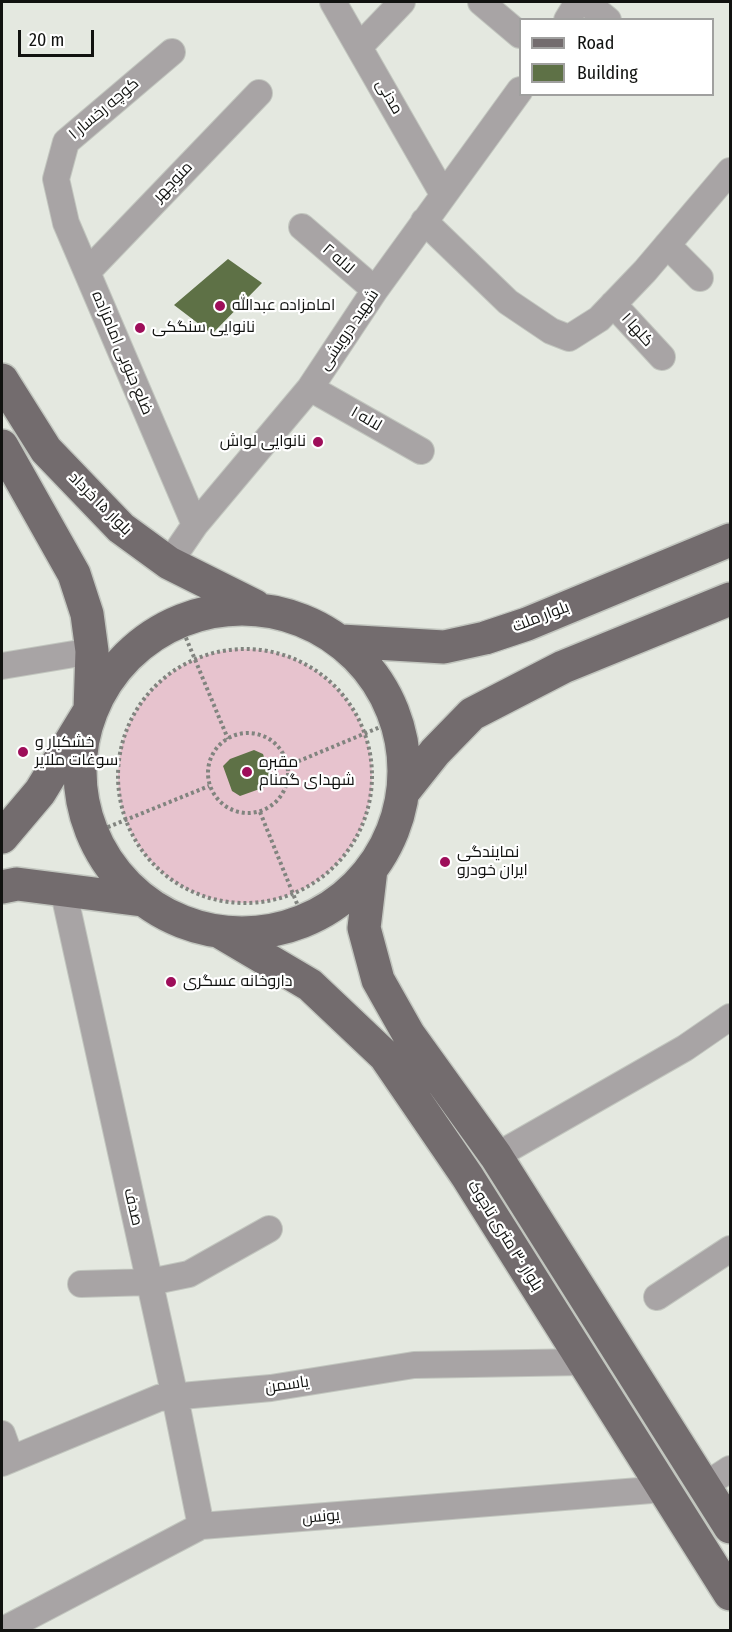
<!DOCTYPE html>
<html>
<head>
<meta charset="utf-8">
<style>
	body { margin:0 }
	#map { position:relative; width:732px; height:1632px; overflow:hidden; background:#e4e8e0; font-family:"Fira Sans Condensed",sans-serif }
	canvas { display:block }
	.frame { position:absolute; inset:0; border:3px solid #111210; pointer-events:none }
	.legend { position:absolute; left:519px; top:18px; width:195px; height:78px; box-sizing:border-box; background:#fff; border:2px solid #a0a09f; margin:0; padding:8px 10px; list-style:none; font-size:18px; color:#111210 }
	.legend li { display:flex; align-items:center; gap:12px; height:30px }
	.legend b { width:30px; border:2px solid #a0a09f }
	.scale { position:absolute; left:18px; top:30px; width:76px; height:27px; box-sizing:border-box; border:3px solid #111210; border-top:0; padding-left:8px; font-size:18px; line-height:21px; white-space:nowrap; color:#111210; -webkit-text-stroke:4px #fff; paint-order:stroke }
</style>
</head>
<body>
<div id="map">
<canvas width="732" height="1632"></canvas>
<div class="frame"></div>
<ul class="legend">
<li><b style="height:8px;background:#736c6e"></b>Road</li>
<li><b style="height:16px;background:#5e7146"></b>Building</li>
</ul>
<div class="scale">20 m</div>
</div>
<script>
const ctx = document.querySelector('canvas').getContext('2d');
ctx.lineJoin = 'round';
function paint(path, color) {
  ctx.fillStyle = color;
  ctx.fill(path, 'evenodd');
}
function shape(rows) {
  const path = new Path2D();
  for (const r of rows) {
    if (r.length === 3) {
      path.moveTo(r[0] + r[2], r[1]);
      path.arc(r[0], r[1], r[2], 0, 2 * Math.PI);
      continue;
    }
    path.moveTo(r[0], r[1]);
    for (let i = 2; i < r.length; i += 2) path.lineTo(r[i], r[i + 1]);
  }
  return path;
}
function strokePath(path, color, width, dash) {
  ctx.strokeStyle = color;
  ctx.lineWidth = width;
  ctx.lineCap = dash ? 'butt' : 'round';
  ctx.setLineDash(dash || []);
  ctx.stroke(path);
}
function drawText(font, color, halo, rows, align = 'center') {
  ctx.font = font + ' "Fira Sans Condensed",Cairo,sans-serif';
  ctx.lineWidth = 4.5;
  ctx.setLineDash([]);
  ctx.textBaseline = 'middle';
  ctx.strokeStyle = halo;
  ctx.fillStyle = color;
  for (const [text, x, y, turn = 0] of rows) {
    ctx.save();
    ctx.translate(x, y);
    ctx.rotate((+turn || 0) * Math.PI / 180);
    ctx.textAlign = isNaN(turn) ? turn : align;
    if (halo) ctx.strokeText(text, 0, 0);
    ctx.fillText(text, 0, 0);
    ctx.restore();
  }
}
paint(shape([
	[245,776,127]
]), '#e7c3ce');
paint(shape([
	[228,259,262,283,212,334,174,305],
	[254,750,263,754,271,777,268,786,240,796,232,791,223,766,230,759]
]), '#5e7146');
const minor = shape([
	[333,2,443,194],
	[481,2,520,35],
	[586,2,608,20],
	[567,20,578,2],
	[360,46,402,2],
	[172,52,66,142,56,179,66,223,195,525],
	[424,221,508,302,551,331,569,338,599,319,645,271,730,171],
	[302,227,375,290],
	[667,245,700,278],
	[88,271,259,93],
	[613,304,662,357],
	[310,388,421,451],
	[169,563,195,525,310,388,375,290,520,90],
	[2,666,92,651],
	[63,889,175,1397,201,1526],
	[496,1156,685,1048,730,1017],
	[81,1284,150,1282,189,1274,269,1229],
	[657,1297,730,1249],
	[2,1434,11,1459],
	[2,1463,159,1398,271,1388,414,1365,584,1362],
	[704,1486,730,1469],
	[3,1630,201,1526,664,1489]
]);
const major = shape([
	[2,380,46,450,121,528,169,563,255,606],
	[2,446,74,574,87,614,92,651,90,710,40,792,2,837],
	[242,771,162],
	[341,641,444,647,485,638,527,624,730,540],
	[404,791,435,752,472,714,563,667,730,599],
	[371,869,364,928,378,980,409,1035,496,1156,730,1527],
	[2,887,17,884,142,900],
	[222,933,310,985,385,1056,467,1176,730,1594]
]);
strokePath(minor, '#c2c6bf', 28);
strokePath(major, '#c2c6bf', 36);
strokePath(shape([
	[179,621,228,739],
	[245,776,127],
	[248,773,40],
	[287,766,397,720],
	[260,812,304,921],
	[91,834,209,786]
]), '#81847f', 4, [3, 3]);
strokePath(minor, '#a8a4a5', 26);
strokePath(major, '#736c6e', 33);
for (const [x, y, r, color] of [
	[220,306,6,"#9e0e5a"],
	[140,328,6,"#9e0e5a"],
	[318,442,6,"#9e0e5a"],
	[23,752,6,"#9e0e5a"],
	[247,772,6,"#9e0e5a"],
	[445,862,6,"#9e0e5a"],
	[171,982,6,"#9e0e5a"]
]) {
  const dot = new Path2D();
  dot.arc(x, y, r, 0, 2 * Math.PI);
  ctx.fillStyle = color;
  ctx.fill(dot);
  strokePath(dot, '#fff', 2);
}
drawText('16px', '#111210', '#fff', [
	["مدنی",389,97,60],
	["کوچه رخسار ۱",104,109,-40],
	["منوچهر",173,182,-46],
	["لاله ۲",338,259,41],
	["شهید درویشی",349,330,-56],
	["کلها ۱",637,330,48],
	["ضلع جنوبی امامزاده",122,353,67],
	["لاله ۱",366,419,30],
	["بلوار ۱۵ خرداد",100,504,45],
	["بلوار ملت",541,617,-21],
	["صدف",133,1207,77],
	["بلوار ۳۰ متری تاجوک",505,1236,58],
	["یاسمن",287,1385,-8],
	["یونس",321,1517,-5]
]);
drawText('16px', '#111210', '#fff', [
	["امامزاده عبدالله",232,306],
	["نانوایی سنگکی",152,328],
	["نانوایی لواش",306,442,"right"],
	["خشکبار و",35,743],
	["سوغات ملایر",35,761],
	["مقبره",259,763],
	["شهدای گمنام",259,781],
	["نمایندگی",457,853],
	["ایران خودرو",457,871],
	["داروخانه عسگری",183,982]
], 'left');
</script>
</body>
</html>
